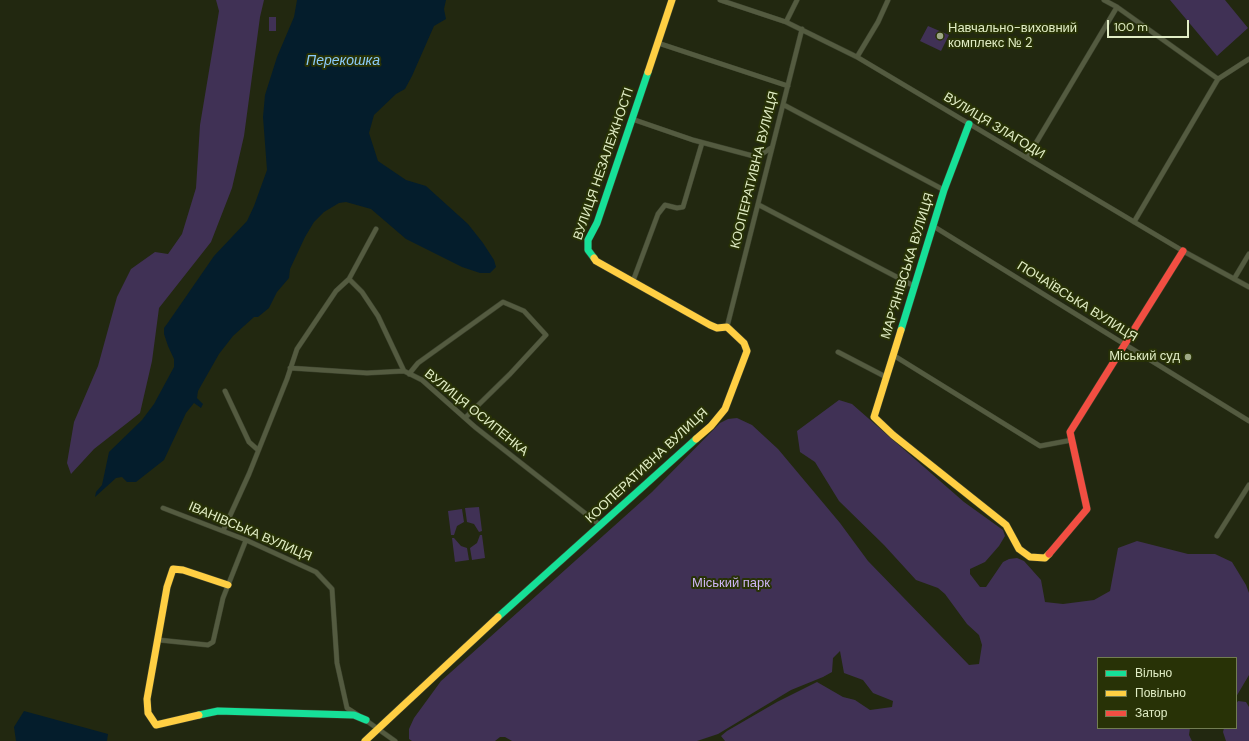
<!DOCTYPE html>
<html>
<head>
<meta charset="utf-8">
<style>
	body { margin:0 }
	#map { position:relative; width:1249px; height:741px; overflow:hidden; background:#222810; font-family:"DM Sans",sans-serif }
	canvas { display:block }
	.legend { position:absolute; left:1097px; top:657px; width:140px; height:72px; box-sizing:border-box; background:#283206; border:1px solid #727d52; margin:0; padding:5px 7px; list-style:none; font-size:12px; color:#e1edc5 }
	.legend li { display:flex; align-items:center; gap:8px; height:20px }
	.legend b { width:20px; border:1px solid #727d52 }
	.scale { position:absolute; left:1107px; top:20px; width:82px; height:18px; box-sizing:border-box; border:2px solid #e1edc5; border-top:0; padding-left:5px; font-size:12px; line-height:14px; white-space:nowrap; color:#e1edc5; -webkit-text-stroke:3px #283206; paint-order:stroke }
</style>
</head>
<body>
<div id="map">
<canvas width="1249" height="741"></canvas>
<ul class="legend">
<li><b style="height:5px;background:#16e098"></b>Вільно</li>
<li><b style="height:5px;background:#ffcf43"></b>Повільно</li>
<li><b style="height:5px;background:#f24e42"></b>Затор</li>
</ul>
<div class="scale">100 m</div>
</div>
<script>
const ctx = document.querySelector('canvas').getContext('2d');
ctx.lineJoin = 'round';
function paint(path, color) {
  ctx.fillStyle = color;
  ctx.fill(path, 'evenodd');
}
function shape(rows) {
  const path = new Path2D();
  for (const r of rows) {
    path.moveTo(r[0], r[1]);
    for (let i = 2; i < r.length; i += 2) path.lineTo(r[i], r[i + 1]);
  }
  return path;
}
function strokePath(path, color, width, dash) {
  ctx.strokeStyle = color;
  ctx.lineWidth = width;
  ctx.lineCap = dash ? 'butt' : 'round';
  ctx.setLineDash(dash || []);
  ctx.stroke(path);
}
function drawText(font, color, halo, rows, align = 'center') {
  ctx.font = font + ' "DM Sans",sans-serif';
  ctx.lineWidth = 4;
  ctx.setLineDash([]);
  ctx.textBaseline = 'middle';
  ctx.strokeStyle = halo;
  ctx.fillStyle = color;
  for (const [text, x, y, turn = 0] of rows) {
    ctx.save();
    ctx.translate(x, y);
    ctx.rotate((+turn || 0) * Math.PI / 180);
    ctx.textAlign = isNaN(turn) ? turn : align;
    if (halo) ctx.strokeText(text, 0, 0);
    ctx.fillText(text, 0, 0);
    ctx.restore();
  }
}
paint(shape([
	[216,0,264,0,260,17,244,136,232,188,211,242,159,308,152,361,140,413,94,449,71,474,67,463,74,422,98,366,117,297,131,269,155,252,168,254,182,234,196,188,200,125,219,11],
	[1170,0,1225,0,1248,28,1217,56],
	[269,17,276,17,276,31,269,31],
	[928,26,949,35,941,51,920,41],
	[839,400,852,404,964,502,1003,530,1005,536,999,546,985,562,970,569,970,574,980,587,986,587,988,584,1003,562,1009,559,1017,558,1024,561,1041,580,1045,602,1063,604,1094,600,1110,591,1118,548,1137,541,1188,554,1215,554,1232,562,1246,585,1249,593,1249,675,1236,697,1236,658,1098,658,1098,728,1190,728,1189,735,1192,741,725,741,721,736,727,731,777,702,817,682,843,697,855,700,870,710,892,707,893,701,873,693,863,680,844,673,840,651,833,658,832,672,823,677,791,690,718,734,697,741,512,741,505,737,500,737,495,741,412,741,409,739,409,729,414,718,441,681,652,492,720,423,728,419,737,418,752,425,778,449,840,523,868,561,969,665,979,664,982,645,979,635,967,624,945,594,938,588,916,580,884,545,839,501,815,462,800,452,797,431],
	[479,507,482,531,479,532,474,524,467,522,465,508],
	[462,509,464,522,457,526,454,535,451,535,448,511],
	[480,535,482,535,485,558,472,560,470,548,477,543],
	[452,538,454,538,461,546,467,548,469,560,455,562],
	[1238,701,1246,702,1249,707,1249,741,1226,741,1223,732,1224,728,1236,728,1236,704]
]), '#403155');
paint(shape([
	[297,0,446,0,444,9,446,19,434,26,412,76,405,89,396,94,374,115,369,133,378,161,406,180,426,186,468,224,483,243,494,260,496,267,490,273,480,273,462,267,406,239,371,209,346,202,339,203,324,212,314,222,305,237,290,269,289,278,277,292,269,308,258,317,254,317,233,336,219,354,198,391,197,398,203,404,201,408,194,403,186,413,164,460,136,482,127,482,122,477,116,478,95,497,96,492,102,485,109,452,142,420,154,404,174,367,174,359,168,346,164,334,164,328,167,324,214,256,247,221,254,206,267,170,263,117,265,95,277,57,294,17],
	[24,711,108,734,107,741,16,741,14,727]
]), '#041d2c');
const street = shape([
	[720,0,786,22,857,57,1183,251,1249,287],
	[1104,0,1117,7,1218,79],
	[786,22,797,0],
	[658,43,788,86],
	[857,57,878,22,888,0],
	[784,105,944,190],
	[632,119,693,140,757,157,771,148],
	[1027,158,1117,7],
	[759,205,914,286],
	[1134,222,1218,79,1249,59],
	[933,226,1249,421],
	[349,279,362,292,378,316,404,371,422,380,475,427,600,525],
	[1234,279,1249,254],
	[633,281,658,214,665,205,677,208,683,207,702,143],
	[727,327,802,29],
	[838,352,886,377],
	[893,355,1040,446,1072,440],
	[290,368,367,373,404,371],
	[409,374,418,363,503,302,524,311,546,335,510,374,466,417],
	[225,391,249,442,258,450],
	[163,508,246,540,316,572,332,589,337,663,347,708,358,715],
	[223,531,249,474,287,379,297,349,336,291,349,279,376,229],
	[1217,536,1249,485],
	[159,640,208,645,213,642,223,598,246,540],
	[364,719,395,741]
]);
const fast = shape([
	[594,258,588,250,588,240,597,223,648,72],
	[901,330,944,190,969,124],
	[498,617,696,439],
	[199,715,218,711,354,715,366,720]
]);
const slow = shape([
	[648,72,672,0],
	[594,258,596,261,710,325,717,328,727,327,744,343,747,351,725,409,711,426,696,439],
	[901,330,874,417,893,435,1006,525,1019,549,1030,557,1045,558,1049,554],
	[199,715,156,725,148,713,147,699,167,587,173,569,183,570,228,585],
	[365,741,498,617]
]);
const jam = shape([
	[1049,554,1087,509,1070,432,1183,251]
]);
strokePath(street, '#3c422d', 5.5);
strokePath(fast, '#3c422d', 8);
strokePath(slow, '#3c422d', 8);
strokePath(jam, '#3c422d', 8);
strokePath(street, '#545b40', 4.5);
strokePath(fast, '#16e098', 7);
strokePath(slow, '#ffcf43', 7);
strokePath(jam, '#f24e42', 7);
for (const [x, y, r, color] of [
	[940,36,4,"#9ea886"],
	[1188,357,4,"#9ea886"]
]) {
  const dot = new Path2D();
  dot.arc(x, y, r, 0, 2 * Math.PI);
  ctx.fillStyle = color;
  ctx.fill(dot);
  strokePath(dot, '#283206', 1.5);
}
drawText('13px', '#e1edc5', '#283206', [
	["Навчально-виховний",948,29],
	["комплекс № 2",948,44],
	["Міський суд",1180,357,"right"]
], 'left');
drawText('13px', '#e1edc5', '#283206', [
	["ВУЛИЦЯ ЗЛАГОДИ",994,126,31],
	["ВУЛИЦЯ НЕЗАЛЕЖНОСТІ",604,164,-71],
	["КООПЕРАТИВНА ВУЛИЦЯ",755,170,-76],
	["МАР’ЯНІВСЬКА ВУЛИЦЯ",908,266,-73],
	["ПОЧАЇВСЬКА ВУЛИЦЯ",1077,302,32],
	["ВУЛИЦЯ ОСИПЕНКА",476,413,39],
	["КООПЕРАТИВНА ВУЛИЦЯ",647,466,-43],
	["ІВАНІВСЬКА ВУЛИЦЯ",250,532,23]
]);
drawText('13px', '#ceb6f7', '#283206', [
	["Міський парк",731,584]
]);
drawText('italic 14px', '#8bcbfa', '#283206', [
	["Перекошка",343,61]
]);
</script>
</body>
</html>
